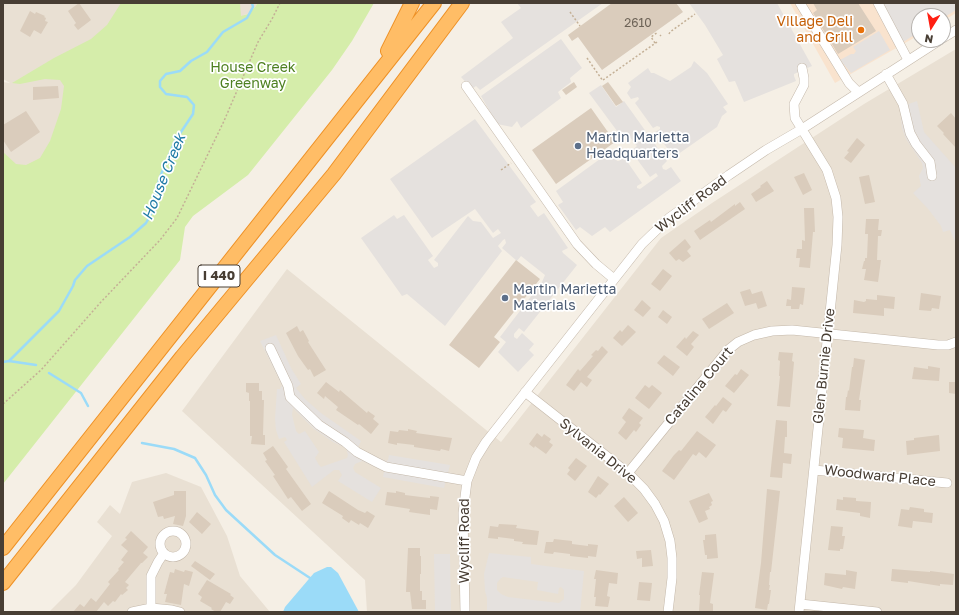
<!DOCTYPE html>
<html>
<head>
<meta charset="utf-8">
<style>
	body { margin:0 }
	#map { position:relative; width:959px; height:615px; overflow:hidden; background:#f5efe5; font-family:"Golos Text",sans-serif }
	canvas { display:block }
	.frame { position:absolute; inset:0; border:4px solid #483e34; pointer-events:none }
	.north { position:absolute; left:911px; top:8px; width:40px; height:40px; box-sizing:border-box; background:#fff; border:1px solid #b6b2ae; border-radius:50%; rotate:191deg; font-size:11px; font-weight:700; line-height:16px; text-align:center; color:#483e34 }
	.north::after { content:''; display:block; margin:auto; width:14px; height:18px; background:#ff1f12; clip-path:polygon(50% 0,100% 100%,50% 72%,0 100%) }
</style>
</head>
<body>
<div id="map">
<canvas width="959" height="615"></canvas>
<div class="frame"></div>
<div class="north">N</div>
</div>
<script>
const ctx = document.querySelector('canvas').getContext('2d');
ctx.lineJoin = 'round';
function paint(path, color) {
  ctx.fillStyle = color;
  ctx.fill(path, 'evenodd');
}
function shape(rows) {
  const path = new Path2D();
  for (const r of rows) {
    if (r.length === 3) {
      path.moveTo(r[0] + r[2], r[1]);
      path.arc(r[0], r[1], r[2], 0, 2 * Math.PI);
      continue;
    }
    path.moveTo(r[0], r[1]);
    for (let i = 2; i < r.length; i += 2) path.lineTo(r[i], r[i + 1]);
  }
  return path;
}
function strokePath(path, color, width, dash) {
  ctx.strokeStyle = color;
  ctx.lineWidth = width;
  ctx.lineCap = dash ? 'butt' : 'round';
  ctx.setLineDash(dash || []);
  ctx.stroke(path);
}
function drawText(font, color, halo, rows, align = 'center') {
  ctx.font = font + ' "Golos Text",sans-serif';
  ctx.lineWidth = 3.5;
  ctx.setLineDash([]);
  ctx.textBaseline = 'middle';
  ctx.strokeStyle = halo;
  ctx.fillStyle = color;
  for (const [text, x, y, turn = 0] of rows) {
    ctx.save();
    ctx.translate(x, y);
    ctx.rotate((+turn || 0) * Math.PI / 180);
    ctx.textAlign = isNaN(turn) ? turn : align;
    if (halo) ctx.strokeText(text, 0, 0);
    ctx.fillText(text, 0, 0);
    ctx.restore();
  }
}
paint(shape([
	[3,3,257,3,256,6,248,14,244,15,161,188,152,201,145,218,3,356,3,82,10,83,3,79],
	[956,49,956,612,367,612,365,580,182,411,287,269,501,442,661,238,712,203,864,104],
	[166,473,201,487,227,536,240,576,270,612,49,612,76,585,112,536,97,522,110,505,120,514,132,482]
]), '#e9e0d3');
paint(shape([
	[790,3,956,3,956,13,943,21,943,16,919,16,919,35,835,83]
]), '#f9e3ce');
paint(shape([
	[121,3,240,3,241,16,248,14,256,6,257,3,374,3,352,41,332,70,248,175,193,216,185,227,180,260,3,484,3,152,16,164,26,165,40,158,50,141,61,109,64,86,60,80,45,79,20,84,12,83,54,58,91,39,107,25]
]), '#d5edaa');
paint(shape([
	[517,3,603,3,480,90,476,86,472,89,461,77,513,38,501,22,521,8],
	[689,3,777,3,812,66,794,74,794,76,796,81,744,102,735,81,729,82,717,59,723,55,705,25],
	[876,3,956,3,956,10,943,18,943,16,919,16,919,32,900,44],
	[879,31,890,50,851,73,840,60,851,54,854,54,856,51,853,47],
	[561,39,582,68,570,78,571,82,558,92,561,98,521,128,517,121,512,127,497,124,481,96],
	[694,61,707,73,728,104,723,107,727,112,722,116,717,127,674,157,655,132,660,129,660,127,657,126,653,128,635,103,639,99,638,97,631,99,627,93,631,87,628,83,648,68,651,73,654,73,670,81,691,67],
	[601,85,616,107,624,101,667,161,662,166,663,169,666,170,671,167,681,181,610,232,605,227,592,236,580,227,576,230,558,205,563,202,556,191,611,151,617,161,619,161,624,157,642,183,637,186,637,188,640,189,658,176,656,173,650,177,631,151,637,146,628,135,623,139,589,93],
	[917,101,924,132,956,168,955,242,950,230,943,232,941,226,929,210,913,193,921,186,919,176,923,168,922,163,906,139,902,128,900,107],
	[475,119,536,202,530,206,538,217,544,213,568,248,562,251,563,253,577,265,524,332,519,328,514,334,514,337,517,339,522,333,534,344,529,350,534,355,518,372,498,352,506,342,500,337,542,282,545,275,521,256,517,261,502,248,506,243,505,239,503,240,498,246,502,251,445,326,407,294,402,296,361,238,394,215,397,219,404,215,433,256,428,260,434,268,438,266,438,263,434,260,468,216,473,221,481,222,493,238,501,233,498,229,493,233,475,209,432,238,390,179],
	[276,335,291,368,301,384,296,388,305,399,321,413,361,441,358,447,360,449,386,461,388,460,389,455,450,465,444,488,383,477,384,471,362,461,355,464,353,468,355,472,381,488,372,502,338,481,342,475,339,470,334,470,312,487,284,442,287,440,286,438,285,437,279,439,276,430,275,419,277,389,280,389,282,385,260,341],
	[293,408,314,429,333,442,346,448,348,455,347,458,321,467,319,465,315,458,319,452,305,431,299,434,296,431,292,415],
	[489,553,531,557,531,564,584,571,580,612,487,611,487,598,485,591,484,574],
	[503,577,538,582,537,590,558,594,559,588,561,587,564,590,564,599,559,603,508,597,501,594,497,590,497,583,500,579],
	[434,554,450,554,451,612,435,612]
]), '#e5e1de');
paint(shape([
	[327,567,331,567,338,573,359,612,283,612,285,607,314,573]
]), '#9bdbf8');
strokePath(shape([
	[9,361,36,365],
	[3,362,9,361,59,311,73,286,75,280,87,266,130,237,146,223,151,214,159,180,164,167,175,141,193,114,194,105,187,97,166,94,160,87,160,81,166,74,180,71,191,61,207,52,223,32,247,18,253,7,252,3],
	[49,373,81,393,88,406],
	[142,443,174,449,195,458,206,475,215,495,226,510,275,555,310,578]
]), '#9bdbf8', 2.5);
paint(shape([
	[79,3,91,20,78,30,74,25,76,23,68,11],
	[612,3,676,3,683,12,602,70,578,37,572,41,568,35],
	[813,3,858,3,876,31,838,54,813,13,817,10],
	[30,11,35,14,36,12,45,16,44,17,46,18,45,21,48,22,41,34,34,30,30,37,20,31],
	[574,82,577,87,566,95,562,90],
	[608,82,623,102,616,106,602,86],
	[58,86,59,98,33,100,33,87],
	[591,108,615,142,556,184,532,150],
	[26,111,40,132,11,152,3,140,3,125],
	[951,113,956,119,956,148,943,134,944,133,937,126],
	[857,138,865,145,851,163,844,158,849,152,847,151],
	[804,173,812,190,803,195,794,177],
	[869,175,875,202,865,204,859,177],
	[767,181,774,191,756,202,751,194,761,187,760,186],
	[740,202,745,209,700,240,694,231,710,220,711,222,735,204,735,206],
	[804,208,814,208,815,232,813,232,810,268,799,267,800,258,796,258,797,249,802,249,802,240,805,241],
	[866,219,879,219,878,230,882,230,881,236,878,236,877,260,881,260,878,282,864,280,866,269,862,269,864,261,865,261,865,258,867,258,868,234,865,234],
	[685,239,691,247,687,251,691,256,683,262,679,259,676,261,669,253],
	[516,260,540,279,494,337,500,342,479,368,449,345],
	[663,269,672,276,660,291,651,284],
	[792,287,805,288,803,305,800,304,799,309,791,309,791,306,786,306,787,299,791,300],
	[750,289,752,294,762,291,767,306,758,309,756,303,745,306,740,292],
	[921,293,941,296,939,309,932,308,931,311,919,310],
	[877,295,895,297,894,309,884,308,884,316,853,313,854,300,864,302,866,301,866,299,877,300],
	[642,300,651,308,643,317,634,310],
	[727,303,734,313,709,329,702,319],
	[663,310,672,317,667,324,658,317],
	[628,325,636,332,622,346,613,338,620,330,622,332],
	[297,326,300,332,303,330,309,341,308,342,326,370,314,377,310,369,308,370,298,356,286,333],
	[693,331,699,335,691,344,694,347,687,356,676,347,685,337,686,339],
	[602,346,608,352,587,377,592,380,587,387,581,382,574,391,566,385,578,369,580,371,593,356,591,355,596,350,598,351],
	[779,352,793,353,792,361,794,362,790,407,777,406,780,376,779,376,780,361,778,360],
	[664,355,680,367,673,376,657,363],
	[854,358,865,360,859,400,861,400,860,411,845,410,846,397,847,397,848,390,849,391,852,367,853,367],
	[928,366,940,368,939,381,912,379,914,367,928,369],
	[741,369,749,375,734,393,725,386,735,374,737,375],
	[326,382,339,392,340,390,367,413,368,411,375,416,373,419,379,424,371,434,359,424,358,425,336,410,338,407,325,396,324,399,317,393],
	[949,382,956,382,956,394,949,393],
	[246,383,259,383,259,391,262,391,262,400,264,400,263,435,265,435,265,445,251,444,252,436,250,436,250,401,249,401,249,393,246,392],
	[645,385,649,388,652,385,662,393,649,409,635,398],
	[723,397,732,404,726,412,723,410,713,424,705,417,715,405,716,406],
	[629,408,643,418,639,423,641,425,636,432,634,430,626,440,618,433,626,422,622,418],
	[776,420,787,421,787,437,785,437,784,453,792,454,791,464,783,463,782,478,770,477],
	[839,428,864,430,863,438,875,440,874,451,842,448,843,438,838,437],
	[408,429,417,431,416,433,452,438,449,451,441,449,440,451,414,447,414,445,397,443,397,445,388,443,390,431,398,432,399,430,408,431],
	[697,431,716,445,706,458,699,452,696,456,693,454,674,480,662,471,674,455,679,450,681,451],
	[537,433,542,437,544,434,551,439,549,442,553,445,546,454,535,446,534,448,529,444],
	[939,435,940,451,907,455,906,441,914,440,914,438],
	[273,446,288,467,286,469,311,504,302,511,291,497,288,499,273,476,275,475,265,461,267,460,263,453],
	[576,458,587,466,575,481,567,474,570,470,568,468],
	[598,476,609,484,600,495,599,494,596,498,588,492],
	[767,489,780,491,771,572,770,572,769,585,770,585,769,590,771,590,769,604,768,604,767,610,755,608,761,563],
	[174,491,186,491,186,516,183,526,173,524,175,516,164,519,163,516,158,517,153,502,174,495],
	[329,491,358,510,365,513,367,511,375,516,368,528,360,523,359,525,351,520,349,523,342,518,343,516,322,503],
	[396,491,405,493,405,495,421,497,430,498,430,496,439,497,437,510,430,509,430,515,409,512,410,509,385,505,387,492,396,493],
	[709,493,713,501,711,502,712,505,709,507,710,509,705,511,708,519,699,523,689,501],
	[624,497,638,513,628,522,614,506],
	[843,497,856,498,856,501,871,502,870,518,860,516,860,513,836,510,837,499,843,500],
	[910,507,924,509,924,512,933,513,932,523,913,521,912,528,898,526,901,509,909,510],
	[197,512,211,524,202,534,189,522],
	[499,524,517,525,516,528,539,531,537,545,522,544,523,542,514,541,514,539,498,537,498,539,488,538,490,526,498,527],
	[831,526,843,527,842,536,845,536,843,549,840,549,840,551,828,550],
	[131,531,148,547,143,553,148,557,142,563,141,563,125,582,129,585,126,588,128,590,122,595,121,594,115,602,113,601,108,606,104,602,96,612,73,612,80,604,84,607,91,598,96,602,110,584,108,582,119,570,118,569,124,562,121,560,128,551,121,545,127,539,125,538],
	[716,534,718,558,707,559,707,555,705,555,703,540,705,540,705,535],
	[554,539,572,541,572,544,588,546,588,544,598,545,596,557,588,556,588,558,570,556,570,554,554,552,553,554,544,553,546,542,553,542],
	[408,548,420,548,420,556,421,556,421,574,420,574,420,591,422,591,422,600,426,600,426,609,412,609,410,592,406,592],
	[651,550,653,566,642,567,642,558,637,559,636,551],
	[195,561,215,574,210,580,191,566],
	[175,569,184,572,185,570,193,572,189,586,184,584,181,605,165,602,167,594,164,594,170,572,174,573],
	[892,569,930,572,930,571,954,574,953,585,940,584,940,586,908,581,908,583,891,581],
	[596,570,618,573,617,584,609,583,607,596,610,597,608,607,595,606,596,597,594,597,596,579,594,579],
	[846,570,857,572,855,589,843,587,842,589,824,585,825,573,846,575],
	[702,572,714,573,710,603,713,604,713,612,699,612,700,595,699,595],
	[207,580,231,594,230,595,234,598,230,604,226,602,220,612,216,612,211,609,212,608,200,601,202,597,198,594],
	[639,582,652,583,650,601,637,600]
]), '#daccbc');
const minor = shape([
	[800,3,849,83,858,92],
	[878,3,908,60],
	[943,38,956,30],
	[886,74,903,104,910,133,916,144,930,162,932,176],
	[466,86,577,244,596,264,614,279],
	[270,348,288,386,290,397,319,425,345,442,357,452,376,462,386,467,467,481],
	[525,392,628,473,644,489,655,504,664,521,670,541,672,558,672,578,668,612],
	[814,470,947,483],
	[628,473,728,350,738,342,754,335,772,331,792,330,938,345,948,345,956,342],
	[173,544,13],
	[800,604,877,612],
	[151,608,151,576,158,562,164,553],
	[132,612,151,608,172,610,180,612],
	[465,612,463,513,467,481,476,458,486,442,642,244,669,218,729,175,766,150,802,129,940,40],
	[799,612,837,245,838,217,836,198,827,170,795,118,794,104,804,85,804,78,802,68]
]);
const highway = shape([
	[388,51,412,3],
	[3,548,434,3],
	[3,583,182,357,334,174,462,3]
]);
strokePath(minor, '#c4b8aa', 10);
strokePath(highway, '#ee9126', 16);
strokePath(shape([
	[570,12,580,26],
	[669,34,670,32,695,14],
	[660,35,661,36],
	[655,43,651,37,658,32],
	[587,58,603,81],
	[603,80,657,42],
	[501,170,511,163],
	[3,404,41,370,100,303,160,240,177,218,224,121,258,42,272,19,280,3]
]), '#c4b096', 1.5, [2, 2]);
strokePath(minor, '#fff', 9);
strokePath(highway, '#ffbd66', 14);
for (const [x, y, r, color] of [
	[861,30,4,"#e8710a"],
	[578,146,4,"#5c6f8a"],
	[505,298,4,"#5c6f8a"]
]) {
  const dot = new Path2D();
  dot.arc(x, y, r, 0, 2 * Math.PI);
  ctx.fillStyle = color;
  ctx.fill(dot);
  strokePath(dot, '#fff', 1.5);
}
drawText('12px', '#6c6256', null, [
	["2610",638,23]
]);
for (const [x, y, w] of [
	[219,276,42]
]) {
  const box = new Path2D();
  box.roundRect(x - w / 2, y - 11, w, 22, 3);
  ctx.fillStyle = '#fff';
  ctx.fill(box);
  strokePath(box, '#483e34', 1);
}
drawText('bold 13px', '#483e34', null, [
	["I 440",219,276]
]);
drawText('14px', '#c56008', '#fff', [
	["Village Deli",853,22],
	["and Grill",853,38]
], 'right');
drawText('14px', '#4e8021', '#fff', [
	["House Creek",253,68],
	["Greenway",253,84]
]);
drawText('14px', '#4e5e75', '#fff', [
	["Martin Marietta",586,138],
	["Headquarters",586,154],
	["Martin Marietta",513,290],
	["Materials",513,306]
], 'left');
drawText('14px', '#483e34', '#fff', [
	["Wycliff Road",691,204,-37],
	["Glen Burnie Drive",824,366,-84],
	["Catalina Court",699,386,-50],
	["Sylvania Drive",598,451,39],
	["Woodward Place",880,476,6],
	["Wycliff Road",465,541,-90]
]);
drawText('italic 15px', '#1f7aa6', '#fff', [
	["House Creek",164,177,-68]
]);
</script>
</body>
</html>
